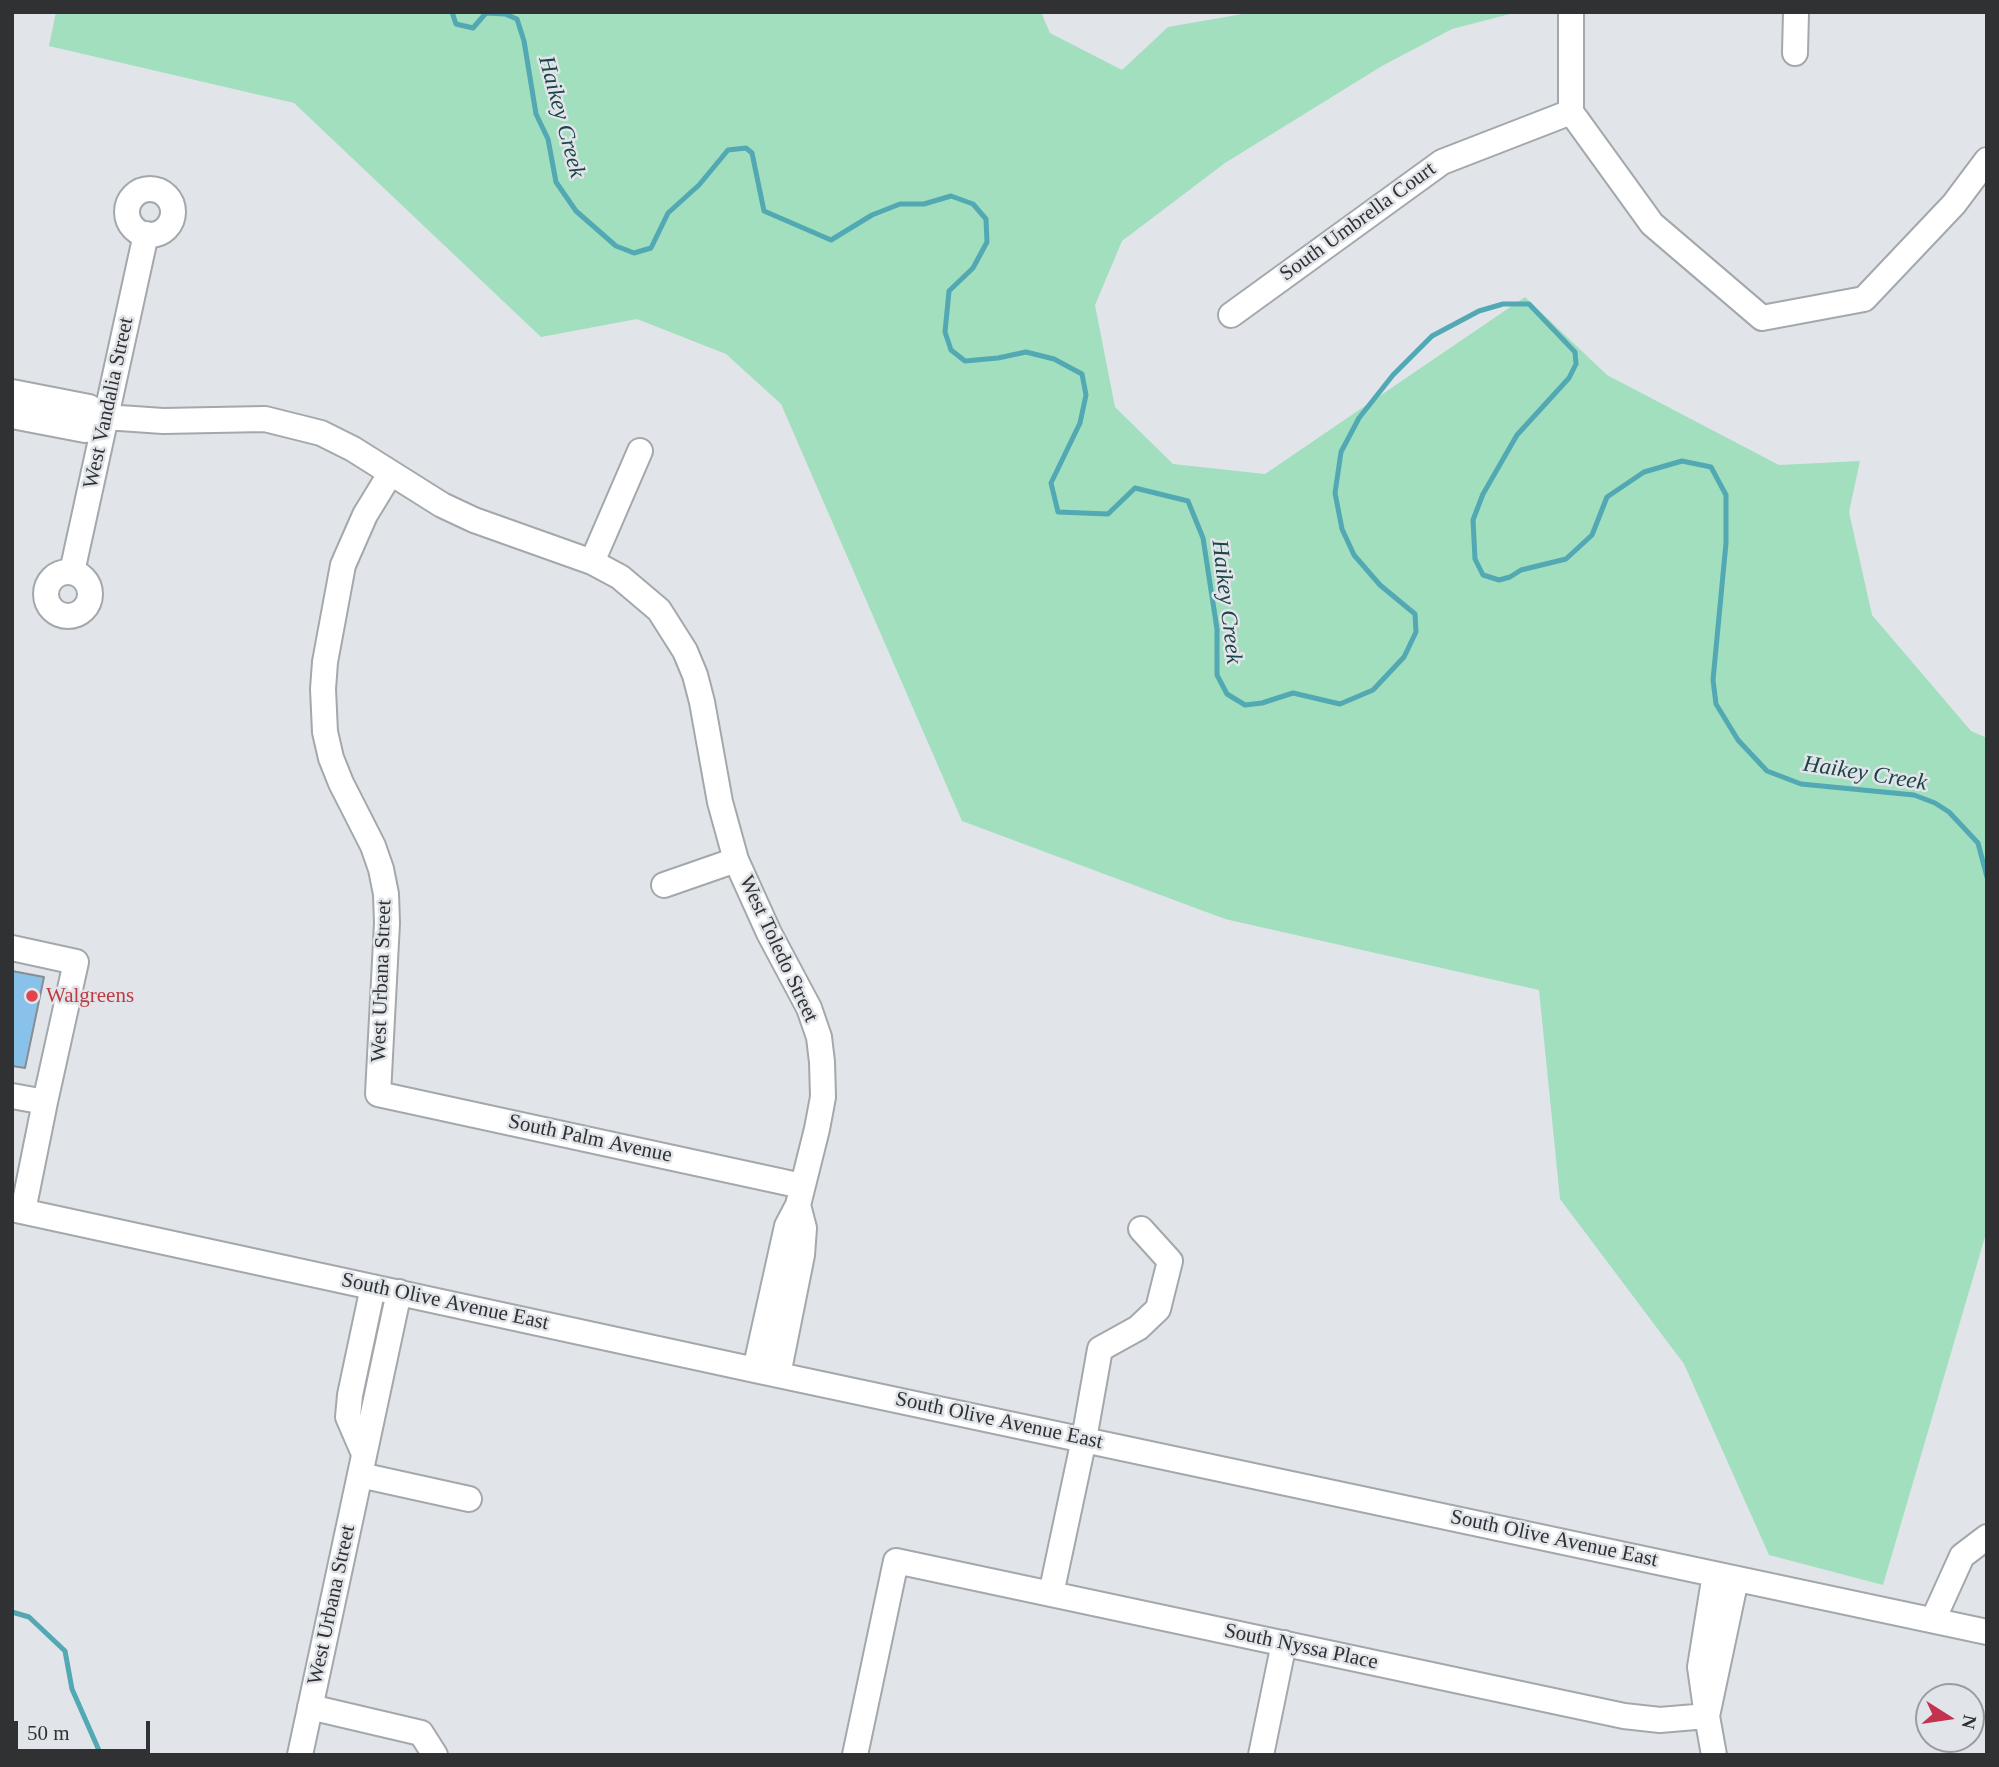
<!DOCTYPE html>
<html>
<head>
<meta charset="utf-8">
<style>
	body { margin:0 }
	#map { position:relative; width:1999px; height:1767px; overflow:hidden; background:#e1e5e9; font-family:Georgia,serif }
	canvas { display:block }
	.frame { position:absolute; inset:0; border:14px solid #2f3132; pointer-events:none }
	.north { position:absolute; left:1915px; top:1683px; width:70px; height:70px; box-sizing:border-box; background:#e1e5e9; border:2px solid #9a9da0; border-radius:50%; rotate:102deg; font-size:19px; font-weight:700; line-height:28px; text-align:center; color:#2f3132 }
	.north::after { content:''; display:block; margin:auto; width:24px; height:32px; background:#c3334f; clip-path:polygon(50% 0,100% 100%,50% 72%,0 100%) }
	.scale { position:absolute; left:14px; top:1721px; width:136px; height:32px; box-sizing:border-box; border:4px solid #2f3132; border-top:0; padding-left:9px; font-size:21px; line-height:24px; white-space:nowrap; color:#2f3132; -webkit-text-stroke:5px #e1e5e9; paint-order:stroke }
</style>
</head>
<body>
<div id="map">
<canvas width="1999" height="1767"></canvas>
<div class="frame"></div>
<div class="north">N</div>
<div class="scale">50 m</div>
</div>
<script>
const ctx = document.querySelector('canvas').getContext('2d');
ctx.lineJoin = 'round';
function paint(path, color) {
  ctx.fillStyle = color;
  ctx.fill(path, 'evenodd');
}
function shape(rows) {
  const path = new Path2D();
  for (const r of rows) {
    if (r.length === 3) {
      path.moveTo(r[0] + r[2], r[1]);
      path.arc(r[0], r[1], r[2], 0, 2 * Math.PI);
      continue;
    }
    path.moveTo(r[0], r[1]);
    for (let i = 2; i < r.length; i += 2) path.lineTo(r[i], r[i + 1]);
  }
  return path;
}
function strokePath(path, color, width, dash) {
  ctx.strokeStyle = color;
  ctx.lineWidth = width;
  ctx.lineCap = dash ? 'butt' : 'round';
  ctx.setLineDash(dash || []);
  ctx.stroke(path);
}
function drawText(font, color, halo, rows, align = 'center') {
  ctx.font = font + ' Georgia,serif';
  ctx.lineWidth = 5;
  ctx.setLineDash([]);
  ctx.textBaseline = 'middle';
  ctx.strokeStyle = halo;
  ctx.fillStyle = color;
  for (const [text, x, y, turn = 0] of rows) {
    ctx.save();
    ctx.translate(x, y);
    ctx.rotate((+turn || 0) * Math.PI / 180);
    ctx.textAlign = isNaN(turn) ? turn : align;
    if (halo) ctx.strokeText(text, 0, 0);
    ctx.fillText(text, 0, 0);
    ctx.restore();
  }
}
paint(shape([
	[56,12,1041,12,1050,33,1122,70,1168,27,1254,12,1518,12,1452,29,1382,66,1225,163,1122,241,1095,305,1115,407,1173,464,1265,474,1525,297,1607,375,1779,465,1860,461,1849,512,1872,615,1971,731,1987,738,1987,1230,1883,1585,1769,1555,1684,1364,1560,1199,1539,990,1225,919,962,821,781,404,726,354,637,319,541,337,294,103,49,46]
]), '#a2dfbe');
strokePath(shape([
	[452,12,456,24,473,28,486,13,505,14,517,19,524,41,536,114,548,139,556,182,576,211,616,246,634,253,651,248,668,213,699,185,728,150,746,148,752,153,764,211,831,240,872,215,900,204,924,204,951,196,973,204,986,219,987,242,973,268,949,291,945,332,951,350,965,361,998,358,1026,352,1054,359,1082,374,1086,395,1080,423,1051,483,1058,512,1108,514,1135,488,1188,501,1203,538,1217,629,1217,675,1227,694,1245,705,1262,703,1293,693,1340,704,1373,690,1404,657,1416,632,1415,614,1380,585,1354,555,1342,529,1335,493,1341,452,1359,418,1393,375,1432,336,1479,311,1503,304,1529,304,1575,352,1576,364,1569,378,1517,435,1483,494,1473,520,1475,559,1483,575,1499,580,1510,577,1521,570,1566,559,1592,535,1607,497,1644,472,1682,461,1711,467,1726,495,1726,543,1713,680,1716,704,1738,740,1767,771,1801,784,1914,795,1935,803,1949,812,1978,843,1987,877],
	[12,1612,29,1617,65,1651,72,1689,101,1755]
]), '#52a8b3', 5);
const building = shape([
	[12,971,44,977,25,1068,12,1066,12,971]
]);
paint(building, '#88c2eb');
strokePath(building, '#898d91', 2);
const minor = shape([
	[1571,12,1571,112,1652,224,1762,318,1864,299,1954,204,1987,160],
	[1795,53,1796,12],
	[150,212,23],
	[1231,315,1442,162,1571,112],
	[12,392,89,407,105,417,163,421,265,419,321,433,353,449,442,505,474,520,592,562,620,577,659,610,685,651,695,675,702,702,720,802,736,860,769,933,809,1008,819,1037,822,1062,823,1097,817,1129,798,1205,787,1226,755,1370],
	[12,416,85,430,105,417],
	[390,474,365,515,343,565,325,662,323,689,325,732,331,758,341,783,373,846,381,869,386,894,387,923,378,1094,802,1186],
	[592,562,640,451],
	[68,594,22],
	[72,572,146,234],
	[664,885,736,860],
	[12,948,76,962,45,1102],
	[12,1096,45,1102,23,1211],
	[12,1209,755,1370,1987,1632],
	[778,1375,802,1255,804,1228,798,1205],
	[364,1454,348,1417,350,1395,373,1287],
	[360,1475,469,1499],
	[1715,1574,1700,1667,1707,1716,1736,1579],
	[1051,1594,1084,1439,1100,1349,1138,1328,1158,1309,1170,1261,1141,1229],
	[1933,1620,1962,1556,1987,1537],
	[310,1707,421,1733,435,1755],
	[300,1755,399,1292],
	[855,1755,896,1561,1624,1716,1660,1720,1707,1716,1714,1755],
	[1261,1755,1284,1643]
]);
strokePath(minor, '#a3a8ac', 28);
strokePath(minor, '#fff', 24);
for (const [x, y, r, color] of [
	[32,996,7,"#e0444e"]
]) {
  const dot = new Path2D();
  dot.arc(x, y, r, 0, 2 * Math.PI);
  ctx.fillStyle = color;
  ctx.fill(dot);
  strokePath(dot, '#e1e5e9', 2.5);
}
drawText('21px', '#2f3132', '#e1e5e9', [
	["South Umbrella Court",1358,222,-36],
	["West Vandalia Street",109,403,-78],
	["West Toledo Street",778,949,65],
	["West Urbana Street",382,981,-88],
	["South Palm Avenue",590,1139,12],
	["South Olive Avenue East",445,1302,12],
	["South Olive Avenue East",999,1421,12],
	["South Olive Avenue East",1554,1539,12],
	["West Urbana Street",332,1605,-78],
	["South Nyssa Place",1301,1647,12]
]);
drawText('21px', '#be3a42', '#e1e5e9', [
	["Walgreens",46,996]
], 'left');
drawText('italic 23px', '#1b4348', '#e1e5e9', [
	["Haikey Creek",561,117,75],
	["Haikey Creek",1226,602,83],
	["Haikey Creek",1865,774,9]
]);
</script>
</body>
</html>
